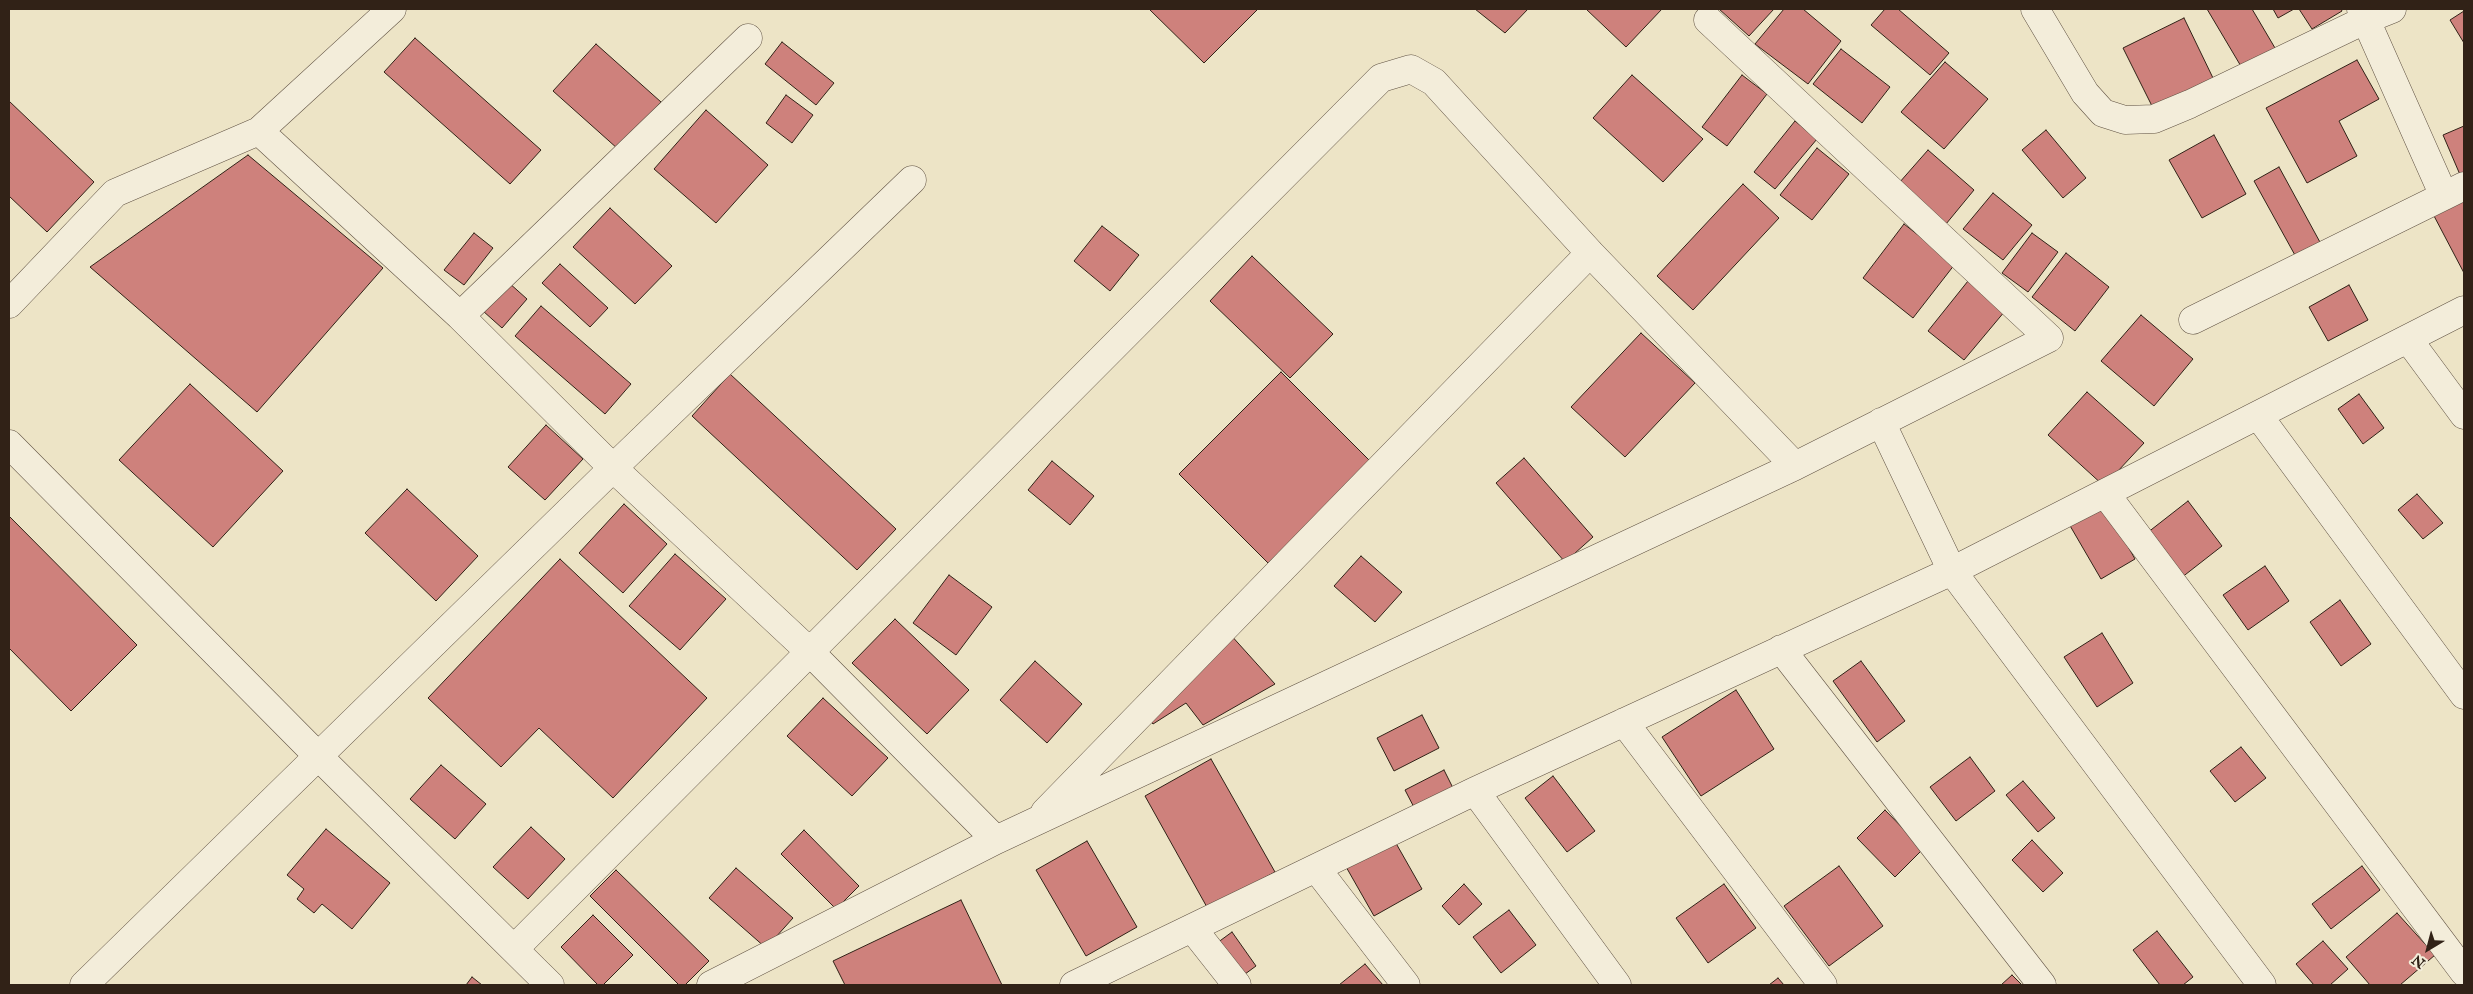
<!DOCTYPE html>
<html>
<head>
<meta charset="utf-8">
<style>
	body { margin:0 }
	#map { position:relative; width:2473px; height:994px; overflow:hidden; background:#ede4c6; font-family:"IM FELL English",serif }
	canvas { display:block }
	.frame { position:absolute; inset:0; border:10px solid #312217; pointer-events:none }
	.north { position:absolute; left:2403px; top:924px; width:50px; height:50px; -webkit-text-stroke:4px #f3edda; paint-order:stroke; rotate:217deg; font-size:14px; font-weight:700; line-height:20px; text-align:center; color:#312217 }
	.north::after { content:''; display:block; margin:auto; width:18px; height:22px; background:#312217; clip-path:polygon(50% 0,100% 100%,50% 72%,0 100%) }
</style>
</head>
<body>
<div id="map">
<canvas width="2473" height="994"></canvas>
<div class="frame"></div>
<div class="north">N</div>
</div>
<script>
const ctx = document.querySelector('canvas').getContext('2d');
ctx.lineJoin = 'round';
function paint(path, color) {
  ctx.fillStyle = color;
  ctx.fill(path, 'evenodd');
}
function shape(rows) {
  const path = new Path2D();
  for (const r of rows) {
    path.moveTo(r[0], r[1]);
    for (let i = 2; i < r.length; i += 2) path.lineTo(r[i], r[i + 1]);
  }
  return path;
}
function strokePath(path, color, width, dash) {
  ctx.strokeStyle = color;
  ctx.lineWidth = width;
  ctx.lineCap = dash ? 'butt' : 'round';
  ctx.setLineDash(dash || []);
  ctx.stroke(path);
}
const building = shape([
	[1149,9,1258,9,1204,63,1149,9],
	[1475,9,1528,9,1505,33,1475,9],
	[1586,9,1662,9,1626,47,1586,9],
	[1719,9,1774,9,1749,36,1719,9],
	[1784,9,1803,9,1841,41,1808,84,1755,44,1784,9],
	[1885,9,1898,9,1949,53,1930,75,1871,25,1885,9],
	[2207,9,2252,9,2275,48,2242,68,2207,9],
	[2273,9,2294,9,2278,18,2273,9],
	[2299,9,2341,9,2342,11,2312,29,2299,9],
	[2464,11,2464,43,2450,20,2464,11],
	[2184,18,2213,78,2153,108,2123,48,2184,18],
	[415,38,541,150,510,184,384,72,415,38],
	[782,42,834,83,816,105,765,64,782,42],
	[596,44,661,102,618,149,553,91,596,44],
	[1841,49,1890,87,1862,123,1813,84,1841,49],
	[2357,60,2379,99,2339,121,2357,156,2307,183,2266,108,2357,60],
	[1945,62,1988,99,1944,149,1901,112,1945,62],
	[1632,75,1703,139,1663,182,1593,118,1632,75],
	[1742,75,1767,94,1727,146,1702,127,1742,75],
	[786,95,813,115,792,143,766,123,786,95],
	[9,101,94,182,47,232,9,196,9,101],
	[706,110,768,165,716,223,654,169,706,110],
	[1795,121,1817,139,1775,189,1754,172,1795,121],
	[2464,126,2464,175,2461,177,2443,135,2464,126],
	[2046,130,2086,178,2063,198,2022,150,2046,130],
	[2214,135,2246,194,2202,218,2169,160,2214,135],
	[1817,148,1849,174,1812,220,1780,195,1817,148],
	[1928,150,1974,190,1946,224,1899,183,1928,150],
	[248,155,383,268,257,412,90,267,248,155],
	[2279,167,2321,244,2296,257,2254,181,2279,167],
	[1743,184,1779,218,1693,310,1657,276,1743,184],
	[1993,193,2032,225,2003,260,1963,229,1993,193],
	[2464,198,2464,273,2433,214,2464,198],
	[610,208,672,266,635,304,573,247,610,208],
	[1904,224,1955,264,1913,318,1863,278,1904,224],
	[1102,226,1139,255,1110,291,1074,261,1102,226],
	[474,233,493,248,464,285,444,270,474,233],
	[2032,233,2058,252,2028,292,2002,273,2032,233],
	[2066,253,2109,287,2075,331,2032,297,2066,253],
	[1252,256,1333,334,1290,378,1210,301,1252,256],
	[560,264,608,308,590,327,542,283,560,264],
	[1968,281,2005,311,1964,360,1928,331,1968,281],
	[508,282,527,299,502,328,483,311,508,282],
	[2349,285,2368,320,2328,341,2309,307,2349,285],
	[541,306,631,384,605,414,515,336,541,306],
	[2141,315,2193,359,2154,406,2101,361,2141,315],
	[1641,333,1695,383,1625,457,1571,407,1641,333],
	[1281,372,1371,462,1268,563,1179,474,1281,372],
	[730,374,896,529,857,570,692,416,730,374],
	[190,384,283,471,213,547,119,460,190,384],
	[2087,392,2144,443,2104,486,2048,435,2087,392],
	[2359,394,2384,428,2363,444,2338,409,2359,394],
	[546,425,583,459,545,500,508,467,546,425],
	[1524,458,1593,537,1565,562,1496,483,1524,458],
	[1052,461,1094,496,1070,525,1028,490,1052,461],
	[407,489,478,556,436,601,365,533,407,489],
	[2417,494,2443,523,2423,539,2398,510,2417,494],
	[2188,501,2222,546,2181,578,2147,533,2188,501],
	[624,504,667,544,623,593,579,553,624,504],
	[2104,504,2135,559,2101,579,2069,524,2104,504],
	[9,516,137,645,71,711,9,648,9,516],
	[675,554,726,599,680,650,629,606,675,554],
	[1361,556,1402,592,1375,622,1334,586,1361,556],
	[560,559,707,698,613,798,539,728,501,767,428,698,560,559],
	[2265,566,2289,601,2248,630,2223,595,2265,566],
	[949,575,992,607,956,655,913,623,949,575],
	[2340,600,2371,644,2341,666,2310,622,2340,600],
	[895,619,969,690,927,734,852,663,895,619],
	[1229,633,1275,684,1203,725,1186,703,1153,724,1145,714,1229,633],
	[2102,633,2133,683,2097,707,2064,657,2102,633],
	[1035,661,1082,704,1047,743,1000,700,1035,661],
	[1861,661,1905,721,1877,742,1833,681,1861,661],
	[1736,690,1774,749,1701,796,1662,737,1736,690],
	[823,698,888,758,852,796,787,736,823,698],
	[1422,715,1439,748,1394,771,1377,738,1422,715],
	[2241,747,2266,778,2235,802,2210,771,2241,747],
	[1970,757,1995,791,1956,821,1930,787,1970,757],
	[1211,759,1275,872,1208,909,1145,796,1211,759],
	[441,765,486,804,455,839,410,799,441,765],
	[1444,770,1457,796,1418,815,1405,790,1444,770],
	[1553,776,1595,831,1567,852,1525,798,1553,776],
	[2023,781,2055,818,2038,832,2006,795,2023,781],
	[1885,810,1923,849,1895,877,1857,838,1885,810],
	[531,827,565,859,528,899,493,867,531,827],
	[326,829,390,883,352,929,322,904,314,913,297,899,304,889,287,875,326,829],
	[804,830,859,886,836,909,781,854,804,830],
	[1393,838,1422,889,1374,916,1345,865,1393,838],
	[2032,840,2063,873,2043,892,2012,860,2032,840],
	[1087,841,1137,927,1086,956,1036,870,1087,841],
	[1839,866,1883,926,1829,966,1784,906,1839,866],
	[2362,866,2380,890,2331,929,2312,904,2362,866],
	[736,868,793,918,766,948,709,898,736,868],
	[616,870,709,961,685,985,679,985,590,896,616,870],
	[1464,884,1482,904,1459,925,1442,906,1464,884],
	[1724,884,1756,928,1708,963,1676,918,1724,884],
	[961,900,1002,985,845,985,833,961,961,900],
	[1509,910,1536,945,1501,973,1473,937,1509,910],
	[2397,913,2435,955,2400,985,2370,985,2346,957,2397,913],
	[593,915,633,955,603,985,598,985,561,947,593,915],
	[2157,931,2193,977,2183,985,2160,985,2133,950,2157,931],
	[1232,932,1256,966,1241,977,1217,943,1232,932],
	[2323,941,2348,969,2330,985,2314,985,2296,964,2323,941],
	[1365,964,1383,985,1339,985,1365,964],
	[2012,975,2022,985,2001,985,2012,975],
	[472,977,482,985,466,985,472,977],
	[1778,978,1784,985,1769,985,1778,978]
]);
paint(building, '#ce817c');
strokePath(building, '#312217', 1);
const minor = shape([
	[2035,9,2085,93,2103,113,2125,120,2154,119,2190,104,2367,19,2392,9],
	[2361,9,2444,196,2464,186],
	[259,131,460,316,613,468,810,652,996,840],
	[9,304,115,193,259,131,392,9],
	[460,316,748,38],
	[2193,320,2444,196],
	[2408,339,2464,415],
	[2258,415,2464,695],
	[1881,422,1952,571,2262,985],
	[9,444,318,756,550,985],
	[2105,493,2464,972],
	[1781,649,2042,985],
	[1624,722,1823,985],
	[1475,791,1617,985],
	[1045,812,1590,253],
	[1316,868,1406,985],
	[1192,928,1237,985],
	[515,948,1381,78,1411,69,1434,82,1590,253,1795,466],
	[84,985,613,468,912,180],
	[711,985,996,840,1795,466,2049,338,1708,20],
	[1074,985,1475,791,1952,571,2464,310]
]);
strokePath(minor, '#605243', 29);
strokePath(minor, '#f3edda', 28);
</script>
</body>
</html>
